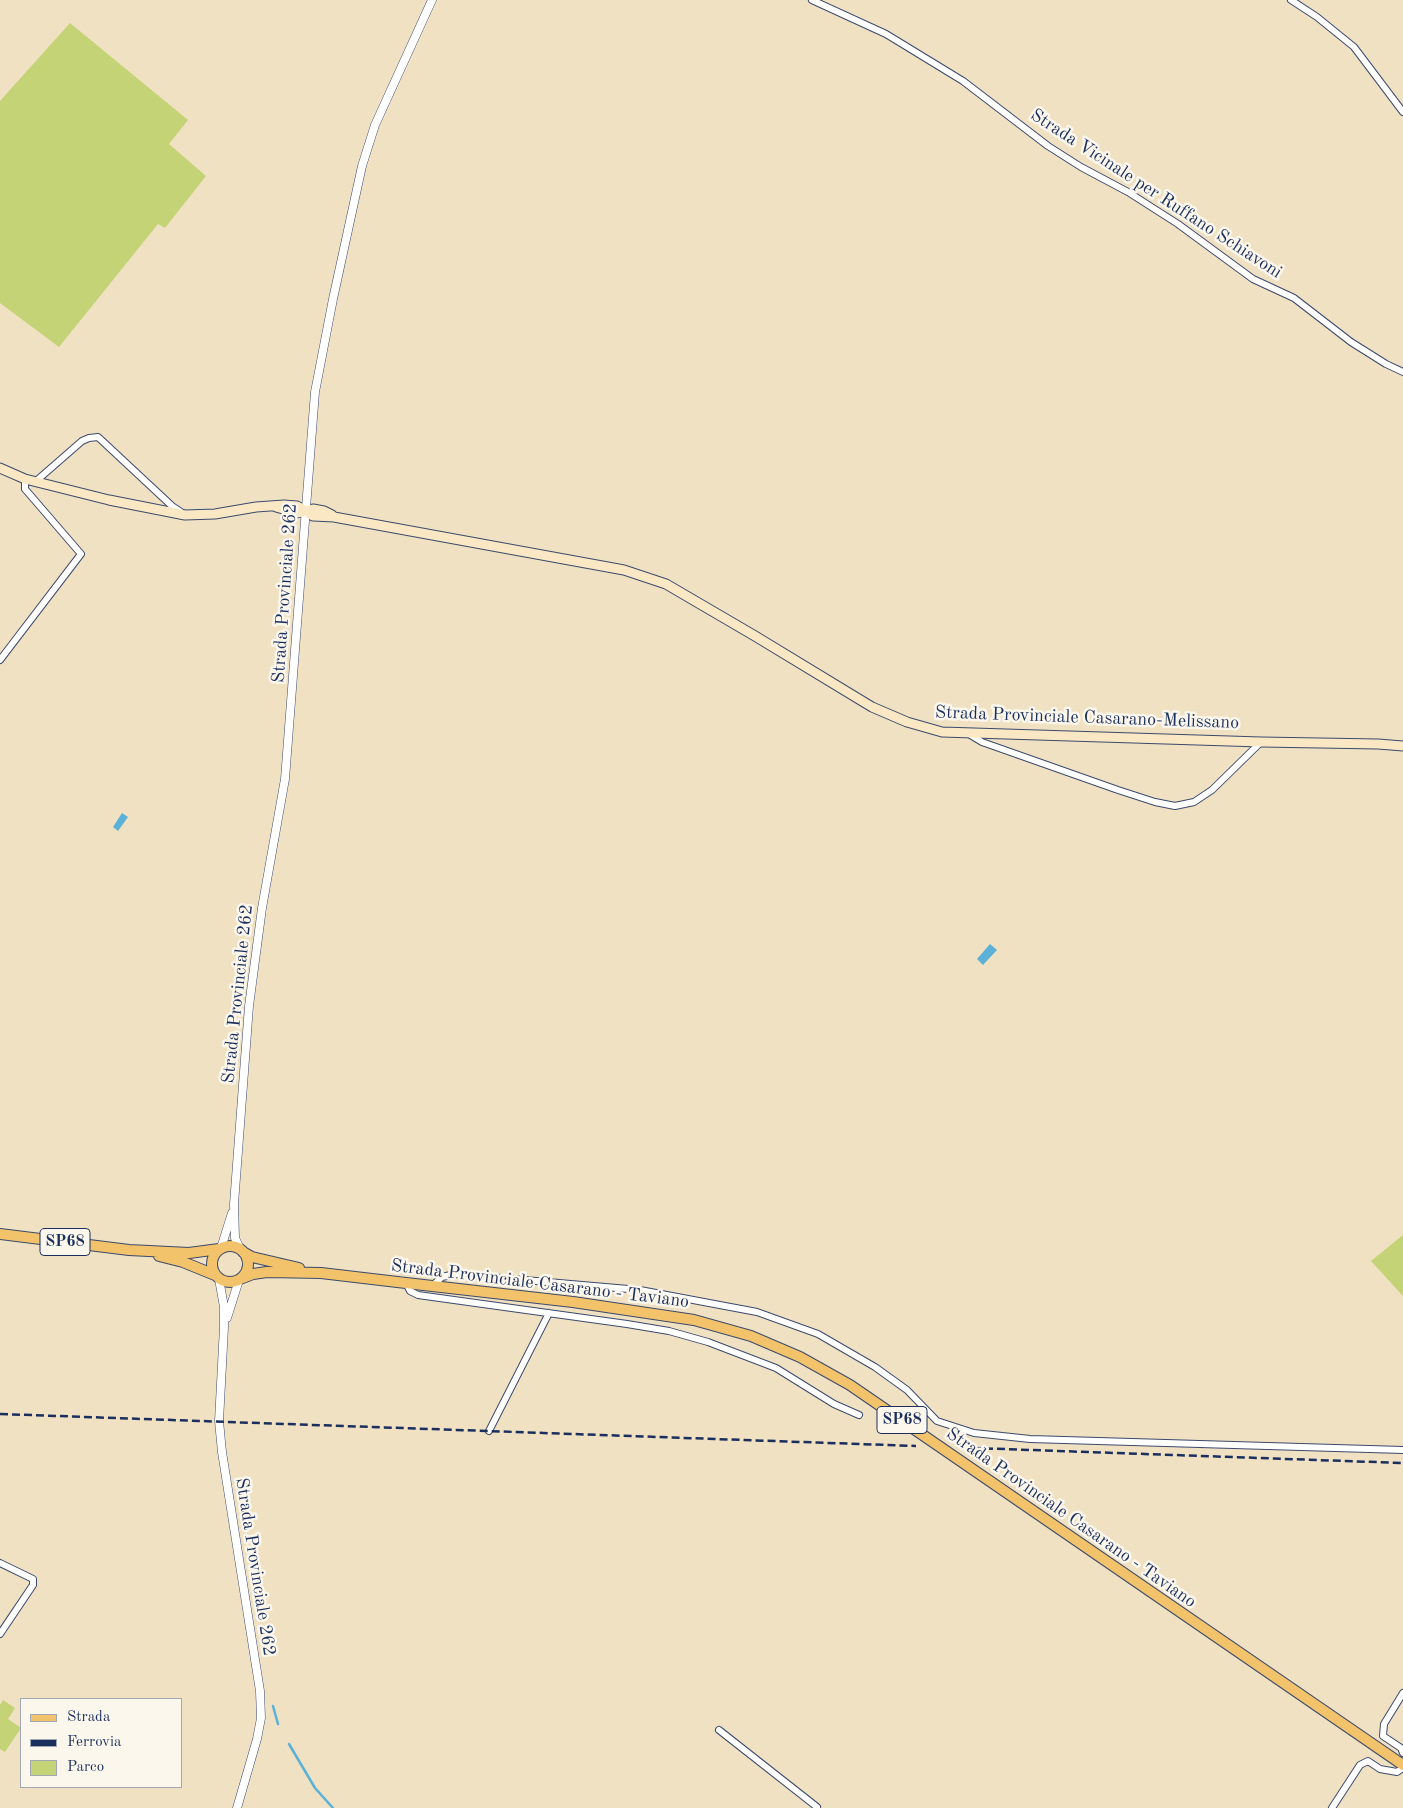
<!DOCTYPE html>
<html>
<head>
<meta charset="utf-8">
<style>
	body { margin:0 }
	#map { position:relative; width:1403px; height:1808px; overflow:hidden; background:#f0e1c3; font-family:"Old Standard TT",serif }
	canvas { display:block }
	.legend { position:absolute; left:20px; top:1698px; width:162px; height:90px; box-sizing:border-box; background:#fbf7ec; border:1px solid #a1a7b3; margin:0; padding:6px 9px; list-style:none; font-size:15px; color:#1b2f5e }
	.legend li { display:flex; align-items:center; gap:10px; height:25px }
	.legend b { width:25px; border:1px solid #a1a7b3 }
</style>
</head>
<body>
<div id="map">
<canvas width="1403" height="1808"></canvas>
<ul class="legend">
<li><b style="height:6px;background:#f2c36a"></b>Strada</li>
<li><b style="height:6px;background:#1b2f5e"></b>Ferrovia</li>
<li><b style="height:14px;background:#c4d375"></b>Parco</li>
</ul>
</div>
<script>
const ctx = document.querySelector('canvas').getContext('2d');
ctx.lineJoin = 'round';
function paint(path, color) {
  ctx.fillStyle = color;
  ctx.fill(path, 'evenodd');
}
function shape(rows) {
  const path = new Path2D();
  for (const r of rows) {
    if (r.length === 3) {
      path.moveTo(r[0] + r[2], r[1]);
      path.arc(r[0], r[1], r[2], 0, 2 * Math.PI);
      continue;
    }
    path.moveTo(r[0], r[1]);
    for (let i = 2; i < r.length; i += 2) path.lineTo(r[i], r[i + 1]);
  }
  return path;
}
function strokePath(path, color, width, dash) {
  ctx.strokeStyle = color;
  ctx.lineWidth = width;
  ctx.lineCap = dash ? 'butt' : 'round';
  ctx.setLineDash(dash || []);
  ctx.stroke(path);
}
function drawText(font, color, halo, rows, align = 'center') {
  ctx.font = font + ' "Old Standard TT",serif';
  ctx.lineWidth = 5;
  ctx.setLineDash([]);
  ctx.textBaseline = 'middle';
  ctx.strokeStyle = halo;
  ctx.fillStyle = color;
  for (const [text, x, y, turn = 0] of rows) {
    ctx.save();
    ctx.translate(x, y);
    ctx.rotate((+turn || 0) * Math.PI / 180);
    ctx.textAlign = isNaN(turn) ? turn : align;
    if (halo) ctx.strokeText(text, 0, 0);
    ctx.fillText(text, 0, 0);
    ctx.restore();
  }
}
paint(shape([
	[70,23,188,120,169,144,206,176,165,228,158,224,59,347,0,303,0,101],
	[1403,1235,1403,1296,1371,1261],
	[3,1700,15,1708,8,1719,21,1728,5,1752,0,1749,0,1705]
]), '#c4d375');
paint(shape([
	[122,813,128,817,118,831,113,827],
	[990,944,997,950,983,965,977,959]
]), '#5bb1d7');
strokePath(shape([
	[273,1706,278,1724],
	[289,1744,315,1788,333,1808]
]), '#5bb1d7', 2.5);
const minor = shape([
	[812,0,886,34,963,81,1048,146,1081,167,1128,192,1178,224,1253,279,1294,298,1351,342,1386,364,1403,372],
	[1291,0,1317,17,1354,47,1403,112],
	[35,482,82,441,89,438,98,437,172,506,181,512],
	[0,660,81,554,25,489,25,479],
	[969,734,982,742,1118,790,1155,802,1175,806,1194,802,1212,790,1261,742],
	[406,1283,410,1291,418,1295,627,1324,669,1331,708,1342,776,1368,834,1404,859,1415],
	[432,1286,442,1277,455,1274,640,1290,757,1312,818,1334,875,1367,907,1390,937,1421,974,1433,1030,1439,1403,1450],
	[489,1431,549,1313],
	[0,1563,33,1579,33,1585,0,1634],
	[1403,1693,1384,1724,1383,1736,1401,1748,1403,1753],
	[719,1730,817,1807],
	[1332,1808,1360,1765,1368,1761,1380,1769,1397,1772,1403,1768]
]);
const tertiary = shape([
	[221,1248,232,1213],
	[240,1249,235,1238,234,1204,249,1006,262,908,285,779,315,392,333,299,362,166,375,125,432,0],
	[219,1279,224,1307,224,1327,219,1421,222,1452,260,1691,261,1718,257,1739,237,1808],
	[227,1318,239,1280]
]);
const secondary = shape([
	[0,468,25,479,109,500,185,515,215,514,256,507,284,505,297,506,306,511,313,509,324,511,332,515],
	[276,507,297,513,306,511,313,516,334,517,624,570,666,584,755,636,872,707,907,722,942,732,1261,742,1378,744,1403,746]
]);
const primary = shape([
	[0,1234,129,1250,189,1253,219,1249],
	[230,1264,18],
	[243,1252,252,1257,299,1268],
	[159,1256,183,1262,215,1275],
	[240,1279,253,1274,267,1272,321,1273,406,1283,573,1302,694,1320,751,1336,800,1357,850,1385,1403,1765]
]);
strokePath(minor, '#3b4a6d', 8);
strokePath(tertiary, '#3b4a6d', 9);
strokePath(secondary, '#3b4a6d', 11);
strokePath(primary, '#3b4a6d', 12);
strokePath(minor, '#fff', 6);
strokePath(tertiary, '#fff', 8);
strokePath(secondary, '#fae7c3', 9);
strokePath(primary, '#f2c36a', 10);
strokePath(shape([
	[0,1414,916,1446],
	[973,1448,1403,1463]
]), '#1b2f5e', 2.5, [8, 4]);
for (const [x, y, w] of [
	[65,1242,50],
	[902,1420,50]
]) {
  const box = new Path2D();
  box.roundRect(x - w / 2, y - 13.5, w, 27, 4);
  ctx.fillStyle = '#fbf7ec';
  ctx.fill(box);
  strokePath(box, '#1b2f5e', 1);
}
drawText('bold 16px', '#1b2f5e', null, [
	["SP68",65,1242],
	["SP68",902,1420]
]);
drawText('18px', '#1b2f5e', '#fbf7ec', [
	["Strada Vicinale per Ruffano Schiavoni",1156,194,33],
	["Strada Provinciale 262",285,593,-86],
	["Strada Provinciale Casarano-Melissano",1087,718,2],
	["Strada Provinciale 262",238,994,-84],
	["Strada Provinciale Casarano - Taviano",540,1284,7],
	["Strada Provinciale Casarano - Taviano",1071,1518,35],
	["Strada Provinciale 262",255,1567,81]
]);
</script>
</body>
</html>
